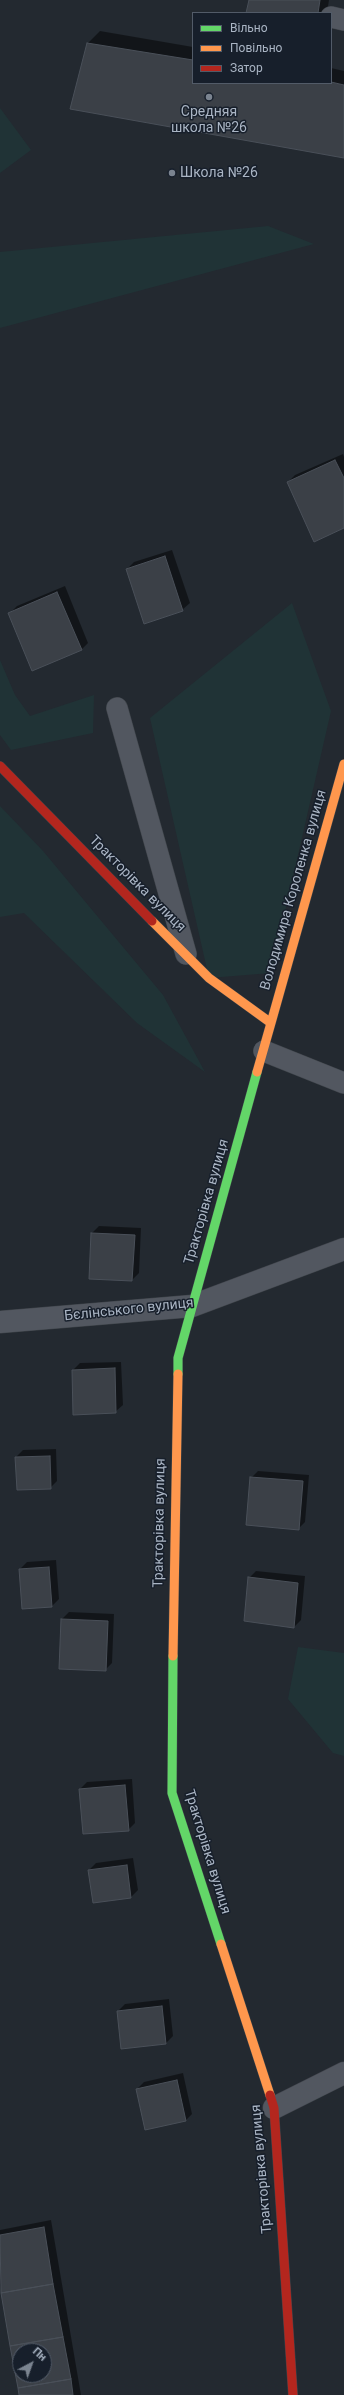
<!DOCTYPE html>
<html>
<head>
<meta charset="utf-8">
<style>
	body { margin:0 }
	#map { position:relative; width:344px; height:2395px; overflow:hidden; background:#232930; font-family:Roboto,sans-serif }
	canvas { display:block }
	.legend { position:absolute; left:192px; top:12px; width:140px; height:72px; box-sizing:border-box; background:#171f2b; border:1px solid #525b68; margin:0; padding:5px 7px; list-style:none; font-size:12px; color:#aab5c4 }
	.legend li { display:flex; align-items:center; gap:8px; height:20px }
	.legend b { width:20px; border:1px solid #525b68 }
	.north { position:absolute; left:12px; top:2343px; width:40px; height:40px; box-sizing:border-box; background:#171f2b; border:1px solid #525b68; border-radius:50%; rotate:41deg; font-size:11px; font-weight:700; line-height:16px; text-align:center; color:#aab5c4 }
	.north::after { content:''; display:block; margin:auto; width:14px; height:18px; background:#7b8490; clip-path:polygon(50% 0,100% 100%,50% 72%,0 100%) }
</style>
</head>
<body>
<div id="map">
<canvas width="344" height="2395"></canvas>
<ul class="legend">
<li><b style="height:5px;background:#63d668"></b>Вільно</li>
<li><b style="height:5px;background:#ff974d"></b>Повільно</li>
<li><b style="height:5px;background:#b3261e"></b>Затор</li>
</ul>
<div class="north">Пн</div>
</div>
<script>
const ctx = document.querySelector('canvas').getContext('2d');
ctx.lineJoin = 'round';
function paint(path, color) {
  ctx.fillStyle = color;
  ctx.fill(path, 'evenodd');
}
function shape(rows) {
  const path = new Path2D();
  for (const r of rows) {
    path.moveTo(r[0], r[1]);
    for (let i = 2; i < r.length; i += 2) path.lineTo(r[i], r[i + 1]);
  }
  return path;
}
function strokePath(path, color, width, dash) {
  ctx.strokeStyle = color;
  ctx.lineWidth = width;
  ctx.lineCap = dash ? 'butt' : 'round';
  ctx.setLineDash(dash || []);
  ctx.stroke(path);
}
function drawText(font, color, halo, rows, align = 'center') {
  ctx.font = font + ' Roboto,sans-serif';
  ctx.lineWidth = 3;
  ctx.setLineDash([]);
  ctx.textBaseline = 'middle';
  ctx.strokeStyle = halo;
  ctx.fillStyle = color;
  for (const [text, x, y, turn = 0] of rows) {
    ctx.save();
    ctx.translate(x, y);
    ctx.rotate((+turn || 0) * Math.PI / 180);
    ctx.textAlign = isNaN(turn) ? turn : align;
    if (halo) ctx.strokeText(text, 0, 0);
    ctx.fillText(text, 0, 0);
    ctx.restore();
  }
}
paint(shape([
	[0,108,31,150,0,173],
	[268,226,314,244,0,328,0,252],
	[292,603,331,711,271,973,209,978,150,718],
	[0,660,15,695,30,716,94,695,93,733,11,750,0,735],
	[0,806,43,851,163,995,205,1072,137,1023,24,913,0,917],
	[298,1647,344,1653,344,1756,333,1753,288,1699]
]), '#203336');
paint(shape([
	[249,0,329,0,327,13,247,13],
	[100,31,193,47,193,83,331,83,331,68,344,71,344,156,71,108,88,43],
	[343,454,344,457,344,527,288,482,295,475],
	[172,550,190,603,182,610,127,569,134,562],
	[65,586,88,643,81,650,10,613,17,606],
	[99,1226,141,1228,139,1273,132,1280,90,1278,92,1233],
	[121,1362,123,1405,115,1412,73,1370,80,1363],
	[56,1449,57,1481,50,1488,16,1457,23,1450],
	[258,1471,309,1475,305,1522,298,1529,251,1478],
	[56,1560,59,1599,52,1606,20,1569,27,1562],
	[256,1571,305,1576,301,1620,294,1627,249,1578],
	[69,1612,114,1614,112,1663,105,1670,62,1619],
	[132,1779,135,1823,128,1830,83,1833,80,1789,87,1782],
	[133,1858,138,1890,131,1897,89,1870,96,1863],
	[169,1999,173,2036,166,2043,122,2048,118,2011,125,2004],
	[183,2073,192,2114,185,2121,137,2089,144,2082],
	[51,2220,81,2395,20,2395,0,2285,0,2230],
	[20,2351,44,2351,44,2375,20,2375]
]), '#0007');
const building = shape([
	[249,0,320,0,318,13,246,13,249,0],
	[87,43,193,60,193,83,331,82,344,85,344,158,70,109,87,43],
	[335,460,344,478,344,528,314,542,287,482,335,460],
	[165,556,183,611,144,624,126,569,165,556],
	[57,592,82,650,32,671,8,613,57,592],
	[91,1233,135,1235,132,1281,89,1279,91,1233],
	[115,1368,116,1413,73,1415,72,1370,115,1368],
	[50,1456,51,1489,17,1490,15,1457,50,1456],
	[250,1477,303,1481,299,1530,246,1525,250,1477],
	[49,1567,52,1607,22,1609,19,1569,49,1567],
	[248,1577,298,1583,294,1628,244,1621,248,1577],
	[61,1619,108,1621,106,1671,59,1669,61,1619],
	[125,1785,129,1831,83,1834,79,1789,125,1785],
	[127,1865,131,1898,93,1903,88,1870,127,1865],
	[162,2006,166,2044,121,2049,117,2011,162,2006],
	[177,2080,186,2121,145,2130,136,2089,177,2080],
	[44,2227,53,2284,1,2293,0,2235,44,2227],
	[53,2284,63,2337,10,2346,1,2293,53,2284],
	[63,2337,71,2379,18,2388,10,2346,63,2337],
	[20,2351,44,2351,44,2375,20,2375,20,2351],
	[71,2379,73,2395,19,2395,18,2388,71,2379]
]);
paint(building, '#3b4047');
strokePath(building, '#4a5059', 1);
const lane = shape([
	[331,17,344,20],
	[117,708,186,954],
	[264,1051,344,1083]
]);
const street = shape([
	[0,1322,192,1306,344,1249],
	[274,2108,344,2073]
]);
const fast = shape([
	[178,1374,178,1358,257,1072],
	[173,1656,172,1793,221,1944]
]);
const slow = shape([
	[152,921,209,978,271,1023,257,1072],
	[271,1023,344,764],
	[173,1656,178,1374],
	[221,1944,270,2095]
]);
const jam = shape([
	[0,766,152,921],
	[270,2095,274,2108,293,2395]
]);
strokePath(lane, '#3f444a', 22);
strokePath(street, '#3f444a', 23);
strokePath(fast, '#3f444a', 10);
strokePath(slow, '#3f444a', 10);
strokePath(jam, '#3f444a', 10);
strokePath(lane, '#525760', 21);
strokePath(street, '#525760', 22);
strokePath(fast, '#63d668', 9);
strokePath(slow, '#ff974d', 9);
strokePath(jam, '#b3261e', 9);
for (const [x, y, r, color] of [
	[209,97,4,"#7b8490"],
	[172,173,4,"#7b8490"]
]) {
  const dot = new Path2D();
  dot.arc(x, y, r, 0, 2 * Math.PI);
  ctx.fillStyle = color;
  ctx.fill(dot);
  strokePath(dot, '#171f2b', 1.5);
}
drawText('14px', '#aab5c4', '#171f2b', [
	["Средняя",209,112],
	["школа №26",209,128],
	["Школа №26",180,173,"left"]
]);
drawText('14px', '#aab5c4', '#171f2b', [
	["Тракторівка вулиця",137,884,45],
	["Володимира Короленка вулиця",294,890,-74],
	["Тракторівка вулиця",207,1202,-74],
	["Бєлінського вулиця",129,1310,-6],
	["Тракторівка вулиця",160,1523,-89],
	["Тракторівка вулиця",207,1852,73],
	["Тракторівка вулиця",262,2169,-95]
]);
</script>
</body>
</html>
